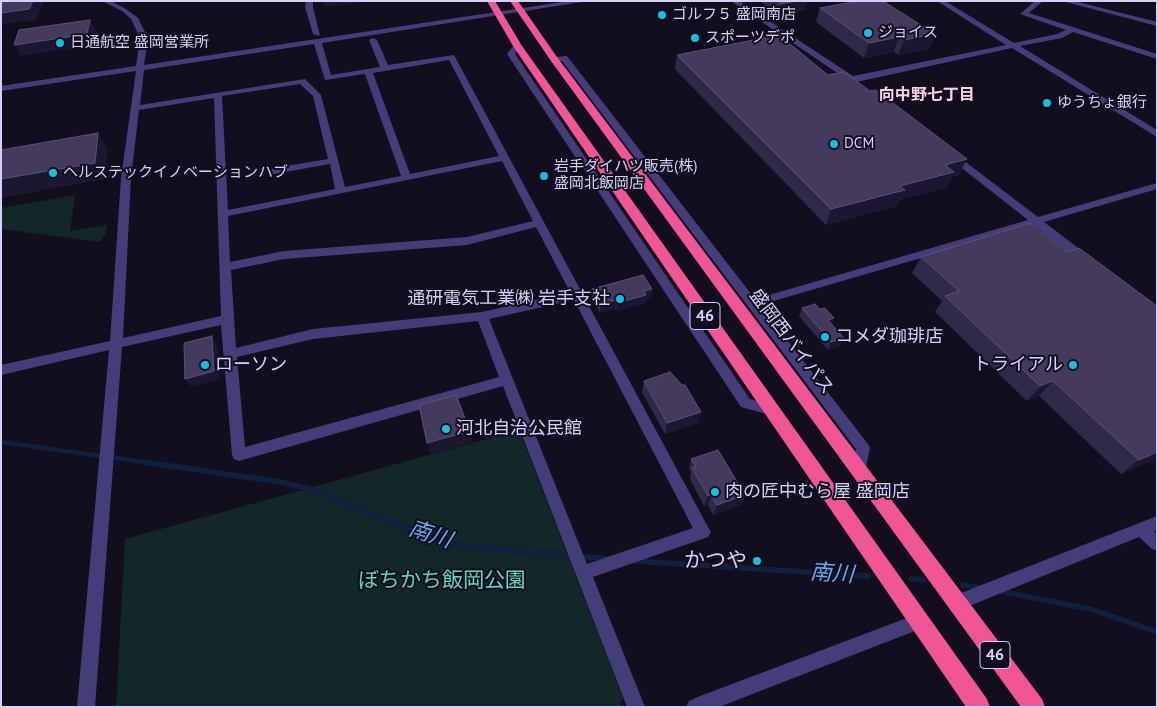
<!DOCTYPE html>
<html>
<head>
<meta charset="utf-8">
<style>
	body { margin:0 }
	#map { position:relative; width:1158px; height:708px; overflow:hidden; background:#120e1e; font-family:"PT Sans",sans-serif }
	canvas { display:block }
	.frame { position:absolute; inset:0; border:2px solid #d7cffb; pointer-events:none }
</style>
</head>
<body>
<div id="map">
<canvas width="1158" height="708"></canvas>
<div class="frame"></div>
</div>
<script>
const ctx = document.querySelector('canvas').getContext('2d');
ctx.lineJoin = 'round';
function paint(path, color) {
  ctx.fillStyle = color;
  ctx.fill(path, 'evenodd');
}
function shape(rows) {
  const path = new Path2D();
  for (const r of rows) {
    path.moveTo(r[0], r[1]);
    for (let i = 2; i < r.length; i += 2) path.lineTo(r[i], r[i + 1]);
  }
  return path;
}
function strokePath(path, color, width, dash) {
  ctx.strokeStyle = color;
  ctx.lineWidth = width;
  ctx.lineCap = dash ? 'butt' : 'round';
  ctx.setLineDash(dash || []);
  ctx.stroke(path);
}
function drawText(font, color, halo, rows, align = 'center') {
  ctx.font = font + ' "PT Sans","Noto Sans JP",sans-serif';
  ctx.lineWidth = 4;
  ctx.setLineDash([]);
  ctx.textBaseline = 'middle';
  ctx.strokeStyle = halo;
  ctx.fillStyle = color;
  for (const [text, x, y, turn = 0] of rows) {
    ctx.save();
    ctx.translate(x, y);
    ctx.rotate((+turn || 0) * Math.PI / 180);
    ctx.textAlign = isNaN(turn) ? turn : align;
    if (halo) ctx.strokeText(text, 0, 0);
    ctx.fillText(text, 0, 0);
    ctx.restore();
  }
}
paint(shape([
	[75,195,70,231,107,225,106,234,100,242,1,229,1,208],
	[519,430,623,698,619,707,116,707,125,539]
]), '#122727');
strokePath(shape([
	[1,442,151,463]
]), '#11203f', 4.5);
strokePath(shape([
	[143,462,281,482,317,491,443,544,609,559],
	[634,561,868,576],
	[911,579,924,580],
	[963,585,982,588],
	[999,591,1090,609,1157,632]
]), '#11203f', 5.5);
paint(shape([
	[102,1,111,1,126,9,138,18,148,38,144,65,569,1,588,1,322,43,331,75,380,67,369,40,373,38,377,40,388,65,454,55,708,527,711,532,708,537,593,577,645,707,627,707,503,386,239,461,234,459,232,455,221,325,122,347,95,707,77,707,109,350,1,375,1,365,110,341,121,178,136,71,1,91,1,86,136,66,140,38,131,19,122,11,102,1],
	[314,44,325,80,365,74,401,176,345,187,321,95,305,79,140,105,144,70,314,44],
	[449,60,499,156,410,174,373,73,449,60],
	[300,84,313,96,328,159,274,168,269,171,274,174,330,164,335,189,228,210,222,96,300,84],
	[214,98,221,316,123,338,131,178,139,110,214,98],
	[502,161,533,221,467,237,284,251,230,262,228,216,502,161],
	[536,227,570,292,482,312,313,329,236,348,231,270,284,259,467,245,536,227],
	[574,300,693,528,587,564,489,319,574,300],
	[478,321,499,377,245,447,237,357,313,339,478,321],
	[306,1,313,1,313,7,320,36,313,34,305,7,306,1],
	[731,1,739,1,853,76,1006,45,937,1,945,1,1014,43,1057,34,1066,30,1020,14,1035,1,1043,1,1029,13,1157,54,1157,59,1073,32,1062,38,1020,46,1157,130,1157,137,1012,48,852,83,731,1],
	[1062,1,1074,1,1157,22,1157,26,1062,1],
	[515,44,522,46,515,54,750,399,775,406,777,410,775,414,770,415,741,407,507,54,515,44],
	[567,56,755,299,1028,220,949,158,949,154,955,154,1038,217,1157,183,1157,189,1044,222,1090,257,1092,260,1090,263,1082,263,1034,225,760,305,868,444,870,448,865,471,863,475,858,477,853,475,851,471,856,449,562,61,554,61,550,59,554,57,567,56],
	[1157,516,1157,530,1154,531,1157,534,1157,551,1152,549,1139,537,957,611,951,609,949,603,951,597,1157,516],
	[920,613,926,615,928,621,926,627,920,629,719,707,686,707,689,701,695,698,920,613]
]), '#433d79');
paint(shape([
	[487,1,495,1,522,46,987,699,990,707,966,707,513,46,487,1],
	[510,1,518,1,557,57,1042,699,1045,707,1021,707,551,61,510,1]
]), '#f05595');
paint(shape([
	[760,1,807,1,805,10,778,15],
	[820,8,935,34,929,49,898,55,894,52,864,58,816,22],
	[677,55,828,75,959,175,952,177,946,188,900,200,897,206,826,225,675,69],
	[921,257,1157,458,1121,474,1039,396,1027,401,935,312,942,301,912,273],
	[592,289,652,289,651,297,646,299,645,303,616,311,615,309,600,313,592,297],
	[802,308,820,309,834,318,832,323,841,346,828,350,799,316],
	[644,381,698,423,665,434,642,392],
	[691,459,741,505,713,515,708,505,704,506,690,479,691,473,689,469]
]), '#31294a');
paint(shape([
	[33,1,44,1,36,20,1,24,1,13],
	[323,1,367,1,325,7],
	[796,1,807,1,805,10,778,15,781,4],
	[90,20,96,31,94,45,21,56,14,45],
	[935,34,929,49,898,55,904,40],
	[899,37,894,52,864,58,869,43],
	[98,133,108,149,105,179,1,198,1,179],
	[967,159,959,175,952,177,946,188,900,200,897,206,826,225,831,209,900,186,945,165],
	[652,289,651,297,646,299,645,303,616,311,617,303,644,291],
	[616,300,615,309,600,313,601,304],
	[834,318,830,326,828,320],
	[212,336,217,344,220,379,191,387,185,379],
	[844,338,841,346,828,350,831,342],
	[1053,381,1039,396,1027,401,1040,386],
	[701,412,698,423,665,434,667,423],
	[470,431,473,442,431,454,427,443],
	[1157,452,1157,458,1121,474,1139,460],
	[711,495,708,505,704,506,708,496],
	[745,495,741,505,713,515,717,505]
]), '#1d1631');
const building = shape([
	[1,1,33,1,29,9,1,13,1,1],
	[777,1,796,1,781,4,777,1],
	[858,1,883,1,935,34,904,40,899,37,869,43,820,8,858,1],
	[90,20,87,34,14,45,19,30,90,20],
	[779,35,828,75,844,72,870,91,876,90,967,159,945,165,954,172,900,186,905,190,831,209,677,55,779,35],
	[98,133,95,163,1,179,1,150,98,133],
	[1030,223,1068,252,1079,248,1157,306,1157,452,1139,460,1053,381,1040,386,945,296,959,291,921,257,1030,223],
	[643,275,652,289,644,291,646,295,617,303,616,300,601,304,592,289,643,275],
	[815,304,820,309,825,308,834,318,828,320,844,338,831,342,802,308,815,304],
	[212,336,214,371,185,379,184,343,212,336],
	[670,372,682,385,685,385,701,412,667,423,644,381,670,372],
	[456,395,470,431,427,443,419,405,456,395],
	[718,450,745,495,717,505,711,495,708,496,692,468,696,467,691,459,718,450]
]);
paint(building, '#433a5d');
strokePath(building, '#5a5276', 1);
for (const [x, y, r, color] of [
	[662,15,5,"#14c0e2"],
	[868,33,5,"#14c0e2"],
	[695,38,5,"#14c0e2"],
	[60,43,5,"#14c0e2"],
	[1047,103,5,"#14c0e2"],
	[834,144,5,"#14c0e2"],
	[53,173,5,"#14c0e2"],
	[544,176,5,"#14c0e2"],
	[620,299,5,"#14c0e2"],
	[825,337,5,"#14c0e2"],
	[205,365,5,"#14c0e2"],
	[1073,365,5,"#14c0e2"],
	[446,429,5,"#14c0e2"],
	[715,492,5,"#14c0e2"],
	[757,561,5,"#14c0e2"]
]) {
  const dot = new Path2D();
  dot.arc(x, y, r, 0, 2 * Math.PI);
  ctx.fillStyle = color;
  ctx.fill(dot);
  strokePath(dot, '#120e1e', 2);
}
drawText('15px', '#d7cffb', '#120e1e', [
	["ゴルフ５ 盛岡南店",672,15],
	["ジョイス",878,33],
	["スポーツデポ",705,38],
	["日通航空 盛岡営業所",70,43],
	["ゆうちょ銀行",1057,103],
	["DCM",844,144],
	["岩手ダイハツ販売(株)",554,167],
	["盛岡北飯岡店",554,184],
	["ヘルステックイノベーションハブ",63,173]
], 'left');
drawText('bold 16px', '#fbd1e9', '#120e1e', [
	["向中野七丁目",927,95]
]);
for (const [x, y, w] of [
	[705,316,30],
	[995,655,30]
]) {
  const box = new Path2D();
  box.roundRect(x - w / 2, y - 13.5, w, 27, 4);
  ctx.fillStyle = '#120e1e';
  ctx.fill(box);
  strokePath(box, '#d7cffb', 1);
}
drawText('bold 16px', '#d7cffb', null, [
	["46",705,316],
	["46",995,655]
]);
drawText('18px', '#d7cffb', '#120e1e', [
	["通研電気工業㈱ 岩手支社",610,299,"right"],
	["コメダ珈琲店",835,337],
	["ローソン",215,365],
	["トライアル",1063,365,"right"],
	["河北自治公民館",456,429],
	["肉の匠中むら屋 盛岡店",725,492]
], 'left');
drawText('18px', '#d7cffb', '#120e1e', [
	["盛岡西バイパス",791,342,53]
]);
drawText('21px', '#d7cffb', '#120e1e', [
	["かつや",747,561]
], 'right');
drawText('21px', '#62d4be', '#120e1e', [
	["ぼちかち飯岡公園",442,581]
]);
drawText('italic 22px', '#66a8f2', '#120e1e', [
	["南川",430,535,18],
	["南川",832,574,4]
]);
</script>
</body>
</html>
